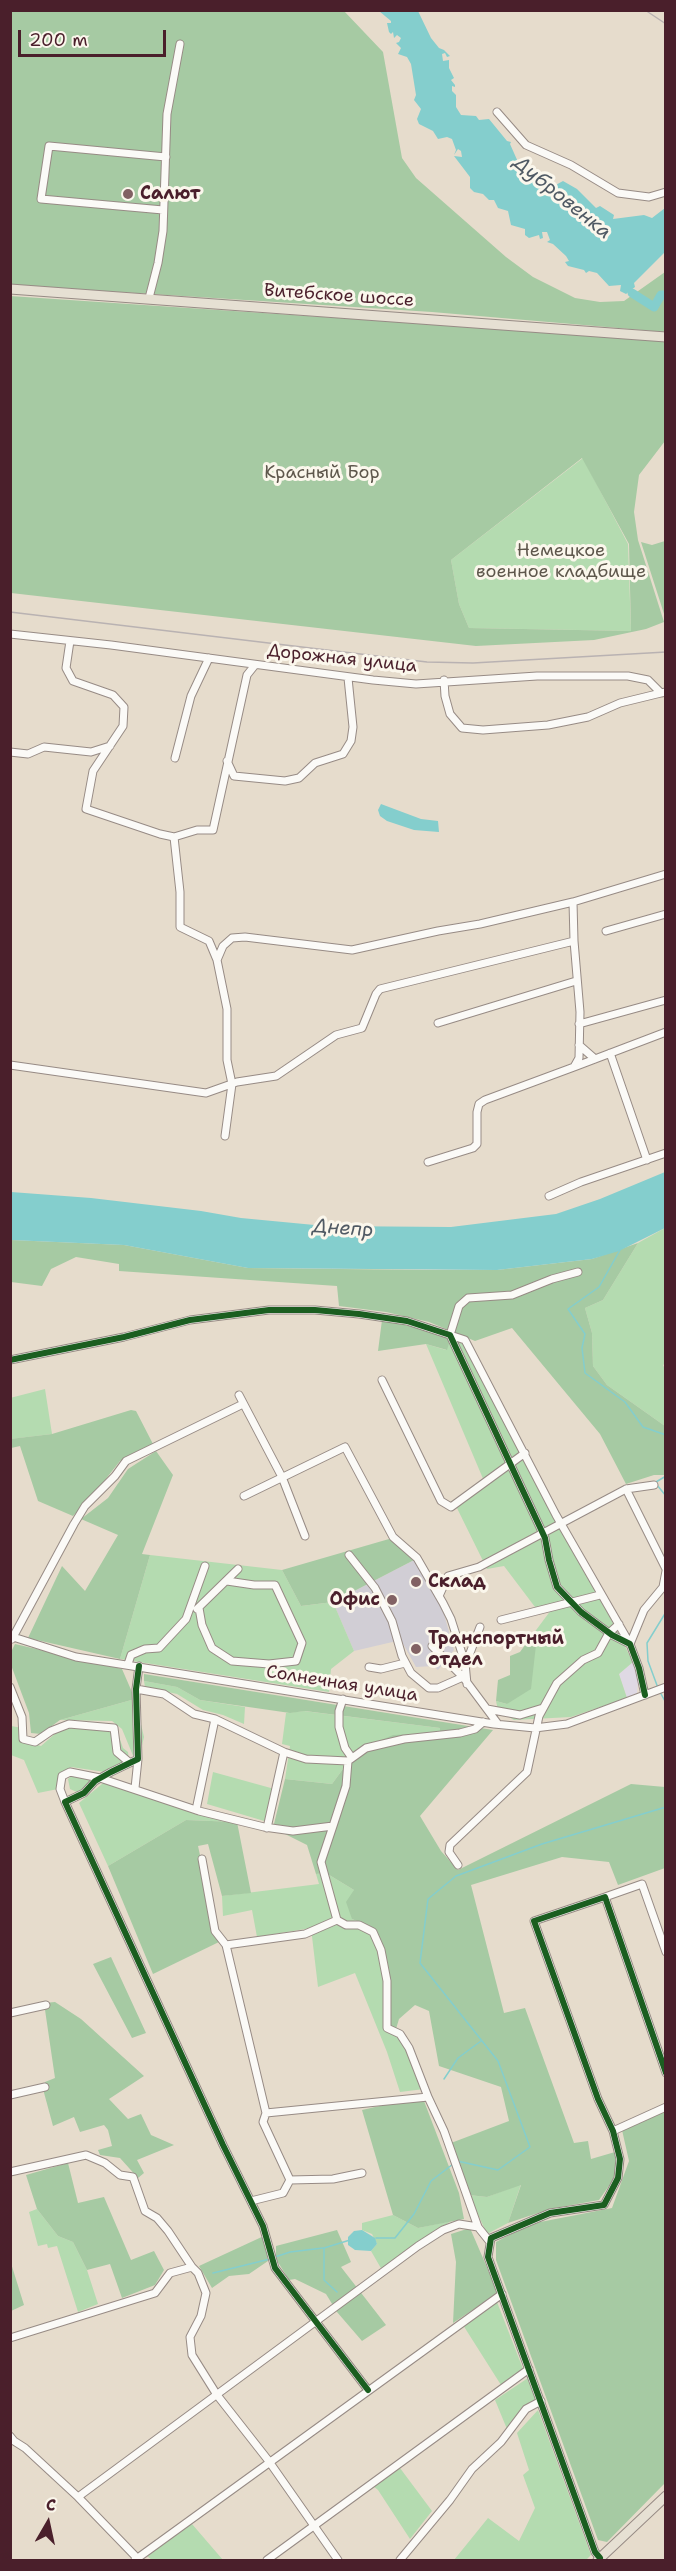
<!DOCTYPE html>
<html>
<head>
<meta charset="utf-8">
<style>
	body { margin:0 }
	#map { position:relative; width:676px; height:2571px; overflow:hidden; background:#e6dccc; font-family:"Shantell Sans",sans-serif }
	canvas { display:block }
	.frame { position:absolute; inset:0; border:12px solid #4a1f2b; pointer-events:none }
	.north { position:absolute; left:18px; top:2493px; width:60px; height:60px; -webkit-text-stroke:4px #fbf7ec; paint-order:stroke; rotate:9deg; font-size:16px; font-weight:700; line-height:24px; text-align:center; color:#4a1f2b }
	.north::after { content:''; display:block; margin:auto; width:21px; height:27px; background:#4a1f2b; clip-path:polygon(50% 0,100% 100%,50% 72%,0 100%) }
	.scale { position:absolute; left:18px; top:30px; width:148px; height:27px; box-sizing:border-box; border:3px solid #4a1f2b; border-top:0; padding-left:8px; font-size:18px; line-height:21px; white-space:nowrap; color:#4a1f2b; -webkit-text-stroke:4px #fbf7ec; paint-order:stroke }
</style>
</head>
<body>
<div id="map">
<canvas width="676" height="2571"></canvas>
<div class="frame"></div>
<div class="north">С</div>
<div class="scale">200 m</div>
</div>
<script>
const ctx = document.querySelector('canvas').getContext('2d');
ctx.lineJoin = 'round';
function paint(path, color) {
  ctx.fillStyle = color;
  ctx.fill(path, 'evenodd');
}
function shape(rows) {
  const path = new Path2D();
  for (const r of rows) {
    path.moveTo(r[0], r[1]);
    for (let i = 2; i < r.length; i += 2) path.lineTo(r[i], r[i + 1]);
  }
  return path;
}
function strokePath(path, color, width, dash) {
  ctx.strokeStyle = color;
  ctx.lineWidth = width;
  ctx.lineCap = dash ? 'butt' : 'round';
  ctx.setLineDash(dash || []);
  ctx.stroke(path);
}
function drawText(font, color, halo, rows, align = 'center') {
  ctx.font = font + ' "Shantell Sans",sans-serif';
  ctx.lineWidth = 6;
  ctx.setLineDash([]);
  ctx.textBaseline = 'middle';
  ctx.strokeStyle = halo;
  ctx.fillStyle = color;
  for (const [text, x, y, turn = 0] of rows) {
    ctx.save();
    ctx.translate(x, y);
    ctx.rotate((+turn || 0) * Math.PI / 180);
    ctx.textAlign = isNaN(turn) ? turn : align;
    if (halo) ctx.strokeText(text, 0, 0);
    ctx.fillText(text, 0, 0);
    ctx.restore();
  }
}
paint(shape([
	[633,1662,639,1669,637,1693,627,1698,619,1674]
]), '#dfd9e4');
paint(shape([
	[416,1559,439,1596,454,1650,438,1670,433,1666,416,1667,401,1640,354,1651,333,1602]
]), '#d1ced5');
paint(shape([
	[583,458,628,544,631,631,469,628,459,604,451,560],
	[665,1228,666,1363,663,1365,666,1371,665,1426,607,1385,593,1366,592,1333,585,1308,603,1300,638,1243],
	[451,1337,468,1341,633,1662,619,1674,627,1698,571,1717,514,1720,498,1710,496,1701,507,1704,536,1645,528,1641,551,1610,535,1607,504,1566,487,1569,454,1502,484,1481,426,1344,446,1350],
	[45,1389,52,1434,11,1439,10,1398],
	[150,1555,282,1570,301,1606,333,1602,354,1651,331,1669,329,1692,120,1659],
	[144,1681,177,1687,200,1700,245,1707,244,1724,223,1715,203,1710,177,1694,145,1687],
	[135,1699,144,1737,140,1754,134,1758,122,1729,112,1721,60,1720],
	[304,1711,440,1728,440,1733,356,1751,332,1784,285,1779,290,1746,282,1744,286,1713],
	[65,1725,117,1731,123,1748,128,1752,129,1761,105,1772,71,1767,61,1777,58,1789,38,1793,24,1760,11,1755,11,1726,23,1728,24,1741,41,1746],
	[213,1772,278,1790,271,1823,207,1804],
	[73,1774,99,1778,81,1794,70,1789,68,1779],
	[108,1779,237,1822,186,1820,108,1866,79,1803],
	[326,1873,354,1890,352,1919,369,1926,375,1932,396,2029,424,2089,400,2092,387,2052,355,1973,318,1987,311,1928,257,1937,252,1910,223,1916,222,1896,319,1884,316,1874],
	[521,2184,508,2223,487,2234,469,2195,487,2197],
	[37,2209,58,2236,73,2242,87,2270,98,2304,78,2312,57,2246,48,2248,47,2244,38,2246,29,2212],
	[393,2215,418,2228,451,2221,382,2270,371,2251,377,2244,372,2234,362,2230,362,2223],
	[497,2302,525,2374,501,2385,463,2325],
	[528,2378,538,2400,507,2429,495,2400],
	[538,2410,591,2555,586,2560,454,2560,488,2518,519,2541,535,2508,523,2475,529,2470,517,2433],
	[400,2468,432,2511,410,2539,378,2490,373,2486],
	[192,2524,223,2560,152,2560,147,2556]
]), '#b4dbb0');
paint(shape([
	[10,11,344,11,383,52,402,158,416,178,506,257,533,277,575,298,600,302,624,301,665,272,665,332,432,312,11,285],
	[10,296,665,340,665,441,639,475,634,512,638,540,664,622,646,629,594,640,476,646,11,593],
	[582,458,629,544,631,631,469,628,459,604,451,560],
	[665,541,666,541,665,617,641,542,652,545],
	[11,1240,124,1245,248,1268,429,1270,497,1270,592,1259,638,1243,603,1300,585,1308,592,1333,593,1366,607,1385,665,1426,665,1475,654,1475,626,1484,600,1434,512,1328,475,1341,429,1322,386,1312,339,1306,337,1286,119,1271,119,1264,76,1257,51,1269,42,1286,11,1282],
	[382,1320,432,1331,451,1337,447,1350,426,1344,378,1351],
	[131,1410,136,1411,153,1444,120,1461,90,1499,73,1516,38,1501,20,1446,11,1448,10,1439,52,1434],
	[156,1451,173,1475,142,1554,150,1555,120,1659,28,1638,62,1566,85,1591,118,1535,81,1519,108,1498,128,1469],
	[389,1539,416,1559,333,1602,301,1606,282,1570],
	[528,1641,536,1645,531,1689,507,1704,496,1701,498,1680,510,1675,510,1656,520,1652],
	[15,1644,122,1669,135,1699,60,1720,41,1734,31,1733,29,1713,11,1665,11,1652],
	[144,1674,493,1730,420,1816,441,1851,458,1870,631,1784,665,1787,665,1868,618,1885,609,1862,562,1857,471,1885,504,2013,525,2008,574,2143,588,2141,591,2159,615,2152,619,2158,613,2180,599,2200,550,2209,508,2223,521,2185,487,2197,469,2195,451,2143,509,2121,501,2087,439,2066,429,2011,415,2005,399,2019,396,2029,389,2029,387,1982,375,1933,369,1926,352,1919,346,1902,354,1890,326,1873,316,1874,307,1845,273,1828,285,1779,332,1784,356,1751,393,1735,440,1733,440,1728,305,1711,290,1713,200,1700,177,1687,144,1681],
	[186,1820,237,1822,251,1893,222,1896,208,1844,198,1846,219,1942,153,1974,108,1866],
	[111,1957,146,2033,132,2038,93,1964],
	[55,2002,81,2019,144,2076,109,2099,128,2119,141,2114,151,2135,174,2145,137,2160,144,2173,138,2178,120,2158,100,2155,98,2150,112,2146,108,2130,104,2125,80,2132,74,2117,53,2126,43,2089,45,2082,55,2078,44,2003],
	[406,2100,424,2101,459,2193,464,2219,418,2228,393,2215,362,2110],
	[665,2111,665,2483,607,2542,598,2540,496,2260,496,2242,530,2224,612,2208,629,2161,622,2130],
	[68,2163,78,2203,104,2197,131,2260,154,2251,164,2270,155,2285,122,2298,110,2264,87,2270,73,2242,58,2236,37,2209,26,2175],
	[470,2228,498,2293,453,2323,456,2262,451,2234],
	[337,2230,351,2262,341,2267,386,2325,362,2341,337,2312,326,2294,295,2279,289,2280,276,2259,276,2246],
	[266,2235,268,2261,249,2274,229,2276,212,2288,199,2266],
	[10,2260,24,2305,11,2311,10,2311]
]), '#a6caa3');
paint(shape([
	[379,11,418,11,431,38,439,48,444,50,450,56,447,57,445,53,442,54,443,61,449,60,449,68,454,78,451,80,455,85,455,87,452,86,452,91,456,95,456,107,461,115,476,116,479,120,489,119,507,141,511,142,510,144,518,162,521,165,526,164,525,172,530,176,552,187,563,181,577,189,596,208,600,206,614,215,613,219,644,215,652,218,665,208,665,252,634,283,635,287,626,294,620,291,621,285,609,286,597,273,589,271,586,273,584,270,568,266,565,262,569,261,566,256,553,244,547,242,550,240,547,232,542,232,543,238,540,239,539,235,529,238,525,235,525,229,511,225,508,211,498,208,494,200,489,200,483,194,474,192,470,188,470,177,454,156,462,157,461,151,458,149,454,155,456,150,452,139,447,137,438,139,433,131,419,124,417,119,421,109,414,100,416,95,411,64,407,57,398,54,401,48,396,43,399,42,401,38,397,35,394,38,393,32,391,34,389,32,387,23,391,23,391,21],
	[381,804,421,819,438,821,439,832,414,830,387,821,380,816,378,810],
	[665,1172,665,1228,619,1251,592,1259,497,1270,248,1268,124,1245,11,1240,11,1192,91,1198,201,1211,241,1218,325,1226,451,1227,556,1214,600,1199],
	[362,2230,375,2238,377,2244,371,2251,355,2250,348,2245,348,2237,354,2231]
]), '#84cecd');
strokePath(shape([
	[620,1250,599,1287,568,1309,585,1334,582,1348,585,1373,625,1402,643,1427,666,1435],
	[656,1482,666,1476],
	[657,1485,666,1496],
	[658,1688,648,1661,647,1643,666,1612],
	[660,1692,666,1703],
	[444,2079,458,2058,481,2041],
	[457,2161,498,2170,530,2147,498,2061,420,1963,428,1899,456,1876,542,1844,666,1807],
	[376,2238,395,2238,414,2214,431,2181,453,2164],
	[275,2257,290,2252,323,2248],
	[213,2273,270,2259],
	[337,2292,324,2280,324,2248,350,2240]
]), '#84cecd', 1.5);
strokePath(shape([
	[632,293,654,307,661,295,666,295]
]), '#84cecd', 9);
const minor = shape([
	[497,112,526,145,571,165,618,193,649,197,666,192],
	[163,210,41,199,49,146,166,157],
	[149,298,158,263,163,231,167,114,180,44],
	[10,634,111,645,373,680,416,684,537,676,628,676,648,680,661,693,666,692],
	[70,641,66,668,73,681,113,695,124,707,123,726,93,771,86,809,160,834,174,837,180,892,180,927,209,941,217,960],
	[444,680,445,696,450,714,462,728,483,730,548,725,588,717,620,703,661,693],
	[10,752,28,754,44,747,91,752,110,746],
	[175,758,191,696,209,658],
	[227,761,234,776,285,781,299,778,315,763,343,754,351,741,353,727,348,678],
	[174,837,197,830,213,830,247,675,255,665],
	[606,931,666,914],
	[438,1023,576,981],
	[579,1024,666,1000],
	[579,1045,595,1059],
	[610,1053,647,1160],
	[10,1065,206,1093,237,1082,276,1076,336,1035,362,1028,376,994,380,989,574,941,573,902,666,874],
	[574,1067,666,1032],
	[225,1136,232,1084,227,1060,227,1009,217,960,223,946,232,938,245,937,352,950,438,931,480,924,573,902],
	[428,1162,473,1148,477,1144,477,1112,479,1104,485,1100,574,1067,579,1058,580,1012,574,941],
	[549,1196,581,1182,666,1153],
	[578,1272,552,1279,512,1295,468,1298,459,1306,450,1335,465,1340,556,1515,630,1644,644,1610,663,1587,666,1571],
	[10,1360,124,1337,190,1320,269,1310,315,1310,359,1314,407,1321,450,1335,545,1538,549,1560,557,1587,581,1612,612,1635,630,1644,639,1668,645,1695],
	[382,1380,441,1501,451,1507,525,1453],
	[239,1395,282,1477,305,1536],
	[626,1489,666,1569],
	[244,1496,345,1447,393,1537,417,1558,443,1603,451,1619,465,1663,467,1684],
	[349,1555,375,1588,392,1621,402,1656,411,1673,429,1688,438,1688,463,1677],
	[439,1596,448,1576,479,1567,626,1489,654,1485],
	[199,1608,202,1625,212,1648,232,1661,269,1664,296,1661,302,1643,275,1585,254,1585,227,1581],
	[197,1609,238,1569],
	[501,1620,600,1595],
	[10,1636,76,1657,494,1724,535,1728,567,1724,666,1687],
	[12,1639,74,1524,85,1506,115,1476,126,1461,243,1404],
	[432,1646,463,1677,498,1724],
	[128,1664,131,1655,145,1649,159,1648,186,1619,205,1566],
	[139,1666,136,1689,138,1759,111,1772,95,1781,84,1793,65,1802,223,2145,263,2226,275,2268,368,2390],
	[465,1666,480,1627],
	[369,1667,381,1669,405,1663],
	[10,1687,22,1717,23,1739,35,1742,51,1731,69,1724,114,1728,117,1752,130,1763],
	[136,1689,164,1694,194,1714,215,1719,196,1810],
	[343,1699,339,1711,339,1727,345,1748,352,1758],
	[487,1709,520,1715,543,1708],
	[215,1719,284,1752,267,1828],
	[284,1752,306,1759,348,1761,346,1786,333,1826],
	[348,1761,366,1748,404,1739,460,1733,475,1729,483,1722],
	[135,1788,138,1759],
	[65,1802,60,1789,62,1776,70,1772,100,1778,199,1811,264,1827,293,1831,333,1826,321,1862,337,1920,305,1934,226,1945],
	[202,1859,215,1931,226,1945,266,2113],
	[458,1865,449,1852,450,1845,527,1772,539,1716,557,1683,583,1660,598,1653,609,1633,619,1624],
	[605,1897,642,1884,666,1952],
	[337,1920,346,1925,359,1925,373,1932,381,1950,387,1981,387,2028,400,2034,409,2048,428,2097],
	[10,2013,46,2005],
	[10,2095,45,2087],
	[613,2131,666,2107],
	[10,2172,86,2155,105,2163,120,2175,133,2177,145,2211,157,2218,168,2231,192,2267],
	[290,2180,333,2179,362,2173],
	[251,2201,283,2193,290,2180,263,2122,266,2113,428,2097,444,2131,478,2227,490,2242],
	[10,2338,155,2293,170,2273,192,2267,198,2273,206,2293,201,2316,190,2337,192,2355,217,2395,268,2460,338,2560],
	[10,2436,14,2441,25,2448,78,2497,139,2560],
	[78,2497,418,2246,443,2230,459,2224,478,2227],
	[600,2558,595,2552,488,2257,491,2238,550,2213,604,2205,618,2178,620,2159,613,2131,598,2099,534,1921,605,1897,666,2073],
	[135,2560,502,2294],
	[267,2560,529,2369],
	[400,2560,450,2500,472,2469,501,2442,526,2409,541,2401]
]);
const major = shape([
	[10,289,666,337],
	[598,2560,666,2496]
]);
strokePath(minor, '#978b85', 9);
strokePath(major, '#978b85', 11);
strokePath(minor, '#fbfaf7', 7);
strokePath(major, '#e6e0d3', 9);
strokePath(shape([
	[645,10,666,24],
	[10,612,427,662,473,663,666,652]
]), '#b9b2b2', 1.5);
strokePath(shape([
	[10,1360,124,1337,190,1320,269,1310,315,1310,359,1314,407,1321,450,1335,545,1538,549,1560,557,1587,581,1612,612,1635,630,1644,639,1668,645,1695],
	[139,1666,136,1689,138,1759,111,1772,95,1781,84,1793,65,1802,223,2145,263,2226,275,2268,368,2390],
	[600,2558,595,2552,488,2257,491,2238,550,2213,604,2205,618,2178,620,2159,613,2131,598,2099,534,1921,605,1897,666,2073]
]), '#1b5e20', 6);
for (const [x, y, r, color] of [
	[128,194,6,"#816163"],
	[416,1582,6,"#816163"],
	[392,1600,6,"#816163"],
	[416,1649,6,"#816163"]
]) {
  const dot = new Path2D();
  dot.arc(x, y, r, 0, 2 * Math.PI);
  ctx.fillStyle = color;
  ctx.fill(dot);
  strokePath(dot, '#fbf7ec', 2);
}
drawText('bold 18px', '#4a1f2b', '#fbf7ec', [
	["Салют",140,194],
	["Склад",428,1582],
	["Офис",380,1600,"right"],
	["Транспортный",428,1639],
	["отдел",428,1660]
], 'left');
drawText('18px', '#4a1f2b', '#fbf7ec', [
	["Витебское шоссе",339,296,4],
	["Дорожная улица",342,659,6],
	["Солнечная улица",342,1684,9]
]);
drawText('18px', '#5e574c', '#fbf7ec', [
	["Красный Бор",322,473],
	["Немецкое",561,551],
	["военное кладбище",561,572]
]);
drawText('italic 20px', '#505a64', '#fbf7ec', [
	["Дубровенка",562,198,39],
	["Днепр",343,1229,4]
]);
</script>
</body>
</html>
